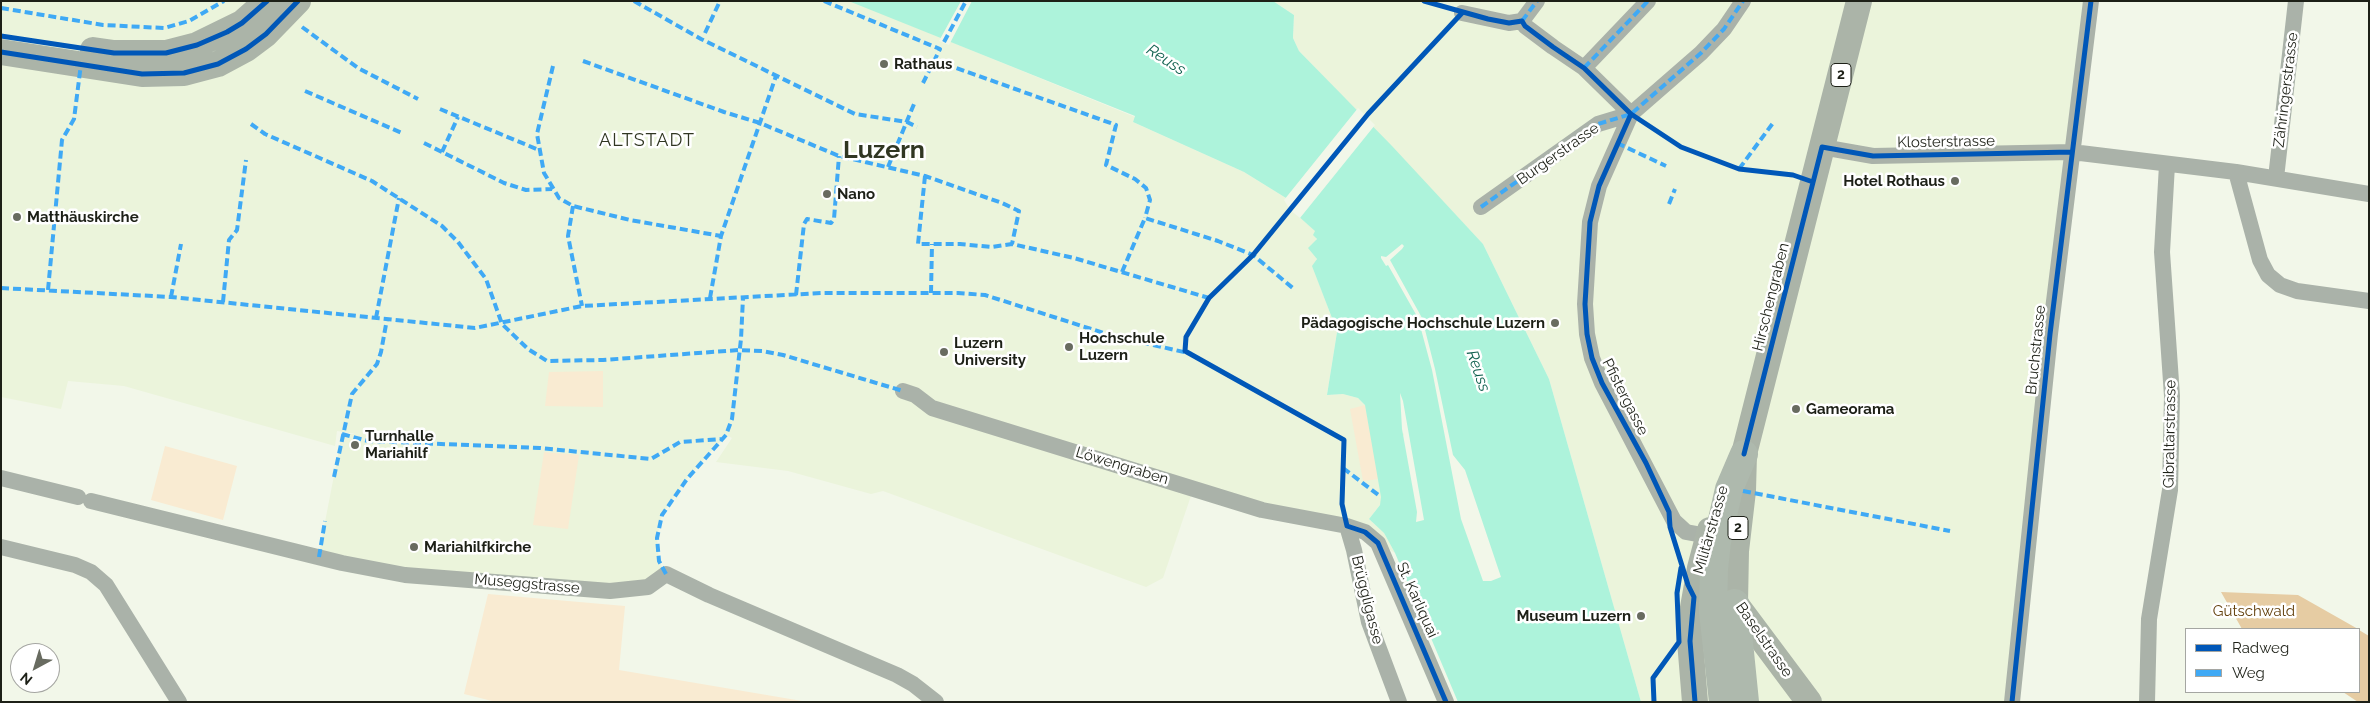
<!DOCTYPE html>
<html>
<head>
<meta charset="utf-8">
<style>
	body { margin:0 }
	#map { position:relative; width:2370px; height:703px; overflow:hidden; background:#f2f7e9; font-family:Raleway,sans-serif }
	canvas { display:block }
	.frame { position:absolute; inset:0; border:2px solid #1d2017; pointer-events:none }
	.legend { position:absolute; left:2185px; top:628px; width:175px; height:65px; box-sizing:border-box; background:#fff; border:1px solid #a5a6a2; margin:0; padding:6px 9px; list-style:none; font-size:15px; color:#1d2017 }
	.legend li { display:flex; align-items:center; gap:10px; height:25px }
	.legend b { width:25px; border:1px solid #a5a6a2 }
	.north { position:absolute; left:10px; top:643px; width:50px; height:50px; box-sizing:border-box; background:#fff; border:1px solid #a5a6a2; border-radius:50%; rotate:219deg; font-size:14px; font-weight:700; line-height:20px; text-align:center; color:#1d2017 }
	.north::after { content:''; display:block; margin:auto; width:18px; height:22px; background:#686b60; clip-path:polygon(50% 0,100% 100%,50% 72%,0 100%) }
</style>
</head>
<body>
<div id="map">
<canvas width="2370" height="703"></canvas>
<div class="frame"></div>
<ul class="legend">
<li><b style="height:6px;background:#0057b8"></b>Radweg</li>
<li><b style="height:6px;background:#3fa9f5"></b>Weg</li>
</ul>
<div class="north">N</div>
</div>
<script>
const ctx = document.querySelector('canvas').getContext('2d');
ctx.lineJoin = 'round';
function paint(path, color) {
  ctx.fillStyle = color;
  ctx.fill(path, 'evenodd');
}
function shape(rows) {
  const path = new Path2D();
  for (const r of rows) {
    path.moveTo(r[0], r[1]);
    for (let i = 2; i < r.length; i += 2) path.lineTo(r[i], r[i + 1]);
  }
  return path;
}
function strokePath(path, color, width, dash) {
  ctx.strokeStyle = color;
  ctx.lineWidth = width;
  ctx.lineCap = dash ? 'butt' : 'round';
  ctx.setLineDash(dash || []);
  ctx.stroke(path);
}
function drawText(font, color, halo, rows, align = 'center') {
  ctx.font = font + ' Raleway,sans-serif';
  ctx.lineWidth = 5;
  ctx.setLineDash([]);
  ctx.textBaseline = 'middle';
  ctx.strokeStyle = halo;
  ctx.fillStyle = color;
  for (const [text, x, y, turn = 0] of rows) {
    ctx.save();
    ctx.translate(x, y);
    ctx.rotate((+turn || 0) * Math.PI / 180);
    ctx.textAlign = isNaN(turn) ? turn : align;
    if (halo) ctx.strokeText(text, 0, 0);
    ctx.fillText(text, 0, 0);
    ctx.restore();
  }
}
paint(shape([
	[1,1,851,1,1135,117,1133,122,1244,172,1286,198,1297,215,1316,231,1317,278,1332,318,1338,326,1327,395,1343,394,1358,398,1365,405,1404,434,1380,505,1369,519,1384,533,1395,553,1378,543,1194,487,1163,578,1146,587,883,491,871,494,788,471,716,462,732,438,726,435,687,479,662,515,657,538,659,561,666,574,648,587,472,579,319,553,342,434,356,434,337,431,335,446,124,386,68,381,61,409,1,397],
	[1273,1,2085,1,2006,702,1641,702,1549,379,1483,244,1299,51,1293,38,1294,15]
]), '#ebf4db');
paint(shape([
	[603,371,603,407,545,406,549,372],
	[1365,405,1379,479,1363,481,1350,409],
	[165,446,237,466,223,520,151,500],
	[544,452,579,455,568,529,533,525],
	[488,594,625,606,619,670,808,702,496,702,464,694]
]), '#f9ebd2');
paint(shape([
	[2221,592,2298,595,2358,629,2242,629],
	[2359,630,2369,636,2369,702,2358,702,2343,692,2359,692]
]), '#e6cca3');
paint(shape([
	[1273,1,1294,15,1293,38,1299,51,1392,146,1483,244,1549,379,1641,702,1458,702,1395,553,1384,533,1369,519,1380,505,1381,497,1365,405,1358,398,1343,394,1327,395,1338,326,1332,318,1312,266,1317,259,1308,248,1317,239,1313,235,1315,231,1297,215,1286,198,1244,172,1133,122,1135,116,851,2],
	[1402,244,1404,246,1402,249,1390,260,1422,318,1435,369,1453,455,1465,470,1501,577,1491,581,1483,581,1461,519,1432,370,1418,318,1388,265,1386,266,1381,258,1381,256,1386,257],
	[1400,393,1403,401,1424,520,1416,522,1417,512,1402,429]
]), '#adf3db');
paint(shape([
	[961,1,972,1,949,45,939,41],
	[1358,108,1375,125,1300,218,1290,210,1284,200]
]), '#f2f7e9');
strokePath(shape([
	[1462,13,1509,23,1522,21,1525,26,1553,47,1584,68,1631,114],
	[1522,21,1537,1],
	[1584,68,1648,1],
	[1631,114,1599,186,1590,222,1585,304,1587,334,1592,358,1602,383,1674,521,1686,532,1708,536],
	[1822,147,1873,156,2072,152,2236,172,2369,194],
	[2236,172,2260,260,2268,275,2280,285,2297,291,2369,301],
	[2276,178,2296,1],
	[1481,207,1598,124,1631,114,1701,53,1724,29,1743,1],
	[903,391,915,395,932,408,1262,510,1347,526,1365,532,1378,543,1446,702],
	[1,478,78,497],
	[91,501,342,563,405,575,610,591,648,587,666,574,709,595,897,675,913,684,936,702],
	[1347,526,1354,550,1369,622,1399,702],
	[1,547,75,565,91,572,106,585,179,702],
	[2012,702,2050,334,2091,1],
	[2147,702,2149,619,2170,490,2172,396,2162,252,2167,165]
]), '#aab2a9', 16);
strokePath(shape([
	[93,50,114,53,166,53,197,45,242,23,267,1],
	[1,52,142,74,184,73,218,64,246,49,266,34,298,1],
	[1695,702,1690,641,1692,613,1700,568,1710,530],
	[1809,702,1735,603,1736,551,1743,491,1744,454,1859,1]
]), '#abb4a8', 26);
strokePath(shape([
	[1735,603,1745,702],
	[1723,702,1713,612,1714,569,1717,542,1729,489,1744,454]
]), '#aeb9ad', 28);
strokePath(shape([
	[634,1,701,39,855,114,907,122,917,127],
	[824,1,940,49,923,83],
	[1,8,103,25,164,28,189,21,224,1],
	[1522,21,1537,1],
	[302,27,358,68,418,99],
	[705,33,720,1],
	[944,42,966,1],
	[934,60,1116,125,1106,165,1135,179,1146,188,1150,200,1145,218],
	[583,61,724,112,760,123,839,156,925,176,1002,203,1019,211,1012,244],
	[553,66,537,134,544,173,559,198,573,206,630,220,721,236],
	[1584,68,1648,1],
	[305,91,402,133],
	[440,109,539,150],
	[251,124,265,134,372,181,442,226,458,242,486,279,502,324,528,349,547,361,603,360,739,350,762,351,783,355,903,391],
	[424,143,504,183,526,190,552,189],
	[1617,143,1666,166],
	[442,152,458,117],
	[888,167,914,104],
	[1739,169,1773,123],
	[925,176,918,244,960,244,992,247,1012,244,1074,258,1209,298],
	[1669,204,1675,189],
	[573,206,568,236,582,306],
	[1481,207,1598,124,1631,114,1701,53,1724,29,1743,1],
	[1122,272,1145,218,1218,241,1253,255,1294,289],
	[1,288,171,297,475,328,582,306,822,293,958,293,985,295,1110,335,1188,353],
	[48,290,62,140,74,119,81,64],
	[931,293,932,244],
	[796,295,804,224,807,219,831,223,834,219,839,156],
	[171,297,181,244],
	[710,298,721,236,776,76],
	[223,302,229,240,237,230,246,160],
	[376,318,399,198],
	[342,434,368,441,540,448,651,459,680,442,722,439],
	[1343,468,1381,497],
	[334,477,352,394,377,364,381,352,387,319],
	[1743,491,1950,531],
	[319,557,325,521],
	[666,574,659,561,657,538,662,515,687,479,726,435,732,419,741,339,743,298]
]), '#3fa9f5', 4, [8, 4]);
strokePath(shape([
	[1424,1,1488,19,1509,23,1522,21,1525,26,1553,47,1584,68,1631,114,1681,147,1739,169,1793,175,1813,182],
	[1,36,114,53,166,53,197,45,227,32,242,23,267,1],
	[1,52,142,74,184,73,218,64,246,49,266,34,298,1],
	[1631,114,1599,186,1590,222,1585,304,1587,334,1592,358,1602,383,1646,463,1669,512,1670,527,1688,585,1694,597,1690,641,1695,702],
	[1744,454,1822,147,1873,156,2072,152],
	[1446,702,1378,543,1365,532,1347,526,1342,504,1344,440,1185,351,1186,337,1209,298,1253,255,1368,114,1462,13],
	[1654,702,1653,678,1679,642,1677,593,1681,568],
	[2012,702,2050,334,2091,1]
]), '#0057b8', 5);
for (const [x, y, r, color] of [
	[884,64,5,"#686b60"],
	[1955,181,5,"#686b60"],
	[827,194,5,"#686b60"],
	[17,217,5,"#686b60"],
	[1555,323,5,"#686b60"],
	[1069,347,5,"#686b60"],
	[944,352,5,"#686b60"],
	[1796,409,5,"#686b60"],
	[355,445,5,"#686b60"],
	[414,547,5,"#686b60"],
	[1641,616,5,"#686b60"]
]) {
  const dot = new Path2D();
  dot.arc(x, y, r, 0, 2 * Math.PI);
  ctx.fillStyle = color;
  ctx.fill(dot);
  strokePath(dot, '#fff', 2);
}
for (const [x, y, w] of [
	[1841,75,20],
	[1738,528,20]
]) {
  const box = new Path2D();
  box.roundRect(x - w / 2, y - 11.5, w, 23, 4);
  ctx.fillStyle = '#fff';
  ctx.fill(box);
  strokePath(box, '#1d2017', 1);
}
drawText('bold 14px', '#1d2017', null, [
	["2",1841,75],
	["2",1738,528]
]);
drawText('bold 15px', '#1d2017', '#fff', [
	["Rathaus",894,64],
	["Hotel Rothaus",1945,181,"right"],
	["Nano",837,194],
	["Matthäuskirche",27,217],
	["Pädagogische Hochschule Luzern",1545,323,"right"],
	["Hochschule",1079,338],
	["Luzern",1079,355],
	["Luzern",954,343],
	["University",954,360],
	["Gameorama",1806,409],
	["Turnhalle",365,436],
	["Mariahilf",365,453],
	["Mariahilfkirche",424,547],
	["Museum Luzern",1631,616,"right"]
], 'left');
drawText('15px', '#1d2017', '#fff', [
	["Zähringerstrasse",2286,90,-83],
	["Klosterstrasse",1946,142,-1],
	["Burgerstrasse",1558,154,-35],
	["Hirschengraben",1771,297,-76],
	["Bruchstrasse",2036,350,-84],
	["Pfistergasse",1625,397,63],
	["Gibraltarstrasse",2170,434,-89],
	["Löwengraben",1122,466,17],
	["Militärstrasse",1711,530,-74],
	["Museggstrasse",527,584,5],
	["Brüggligasse",1367,600,76],
	["St. Karliquai",1417,600,66],
	["Baselstrasse",1764,640,55]
]);
drawText('15px', '#63400d', '#fff', [
	["Gütschwald",2254,611]
]);
drawText('italic 16px', '#0f604e', '#fff', [
	["Reuss",1166,60,33],
	["Reuss",1478,371,71]
]);
ctx.letterSpacing = '1px';
drawText('18px', '#303622', '#fff', [
	["ALTSTADT",647,141]
]);
ctx.letterSpacing = '0px';
drawText('bold 25px', '#303622', '#fff', [
	["Luzern",884,150]
]);
</script>
</body>
</html>
